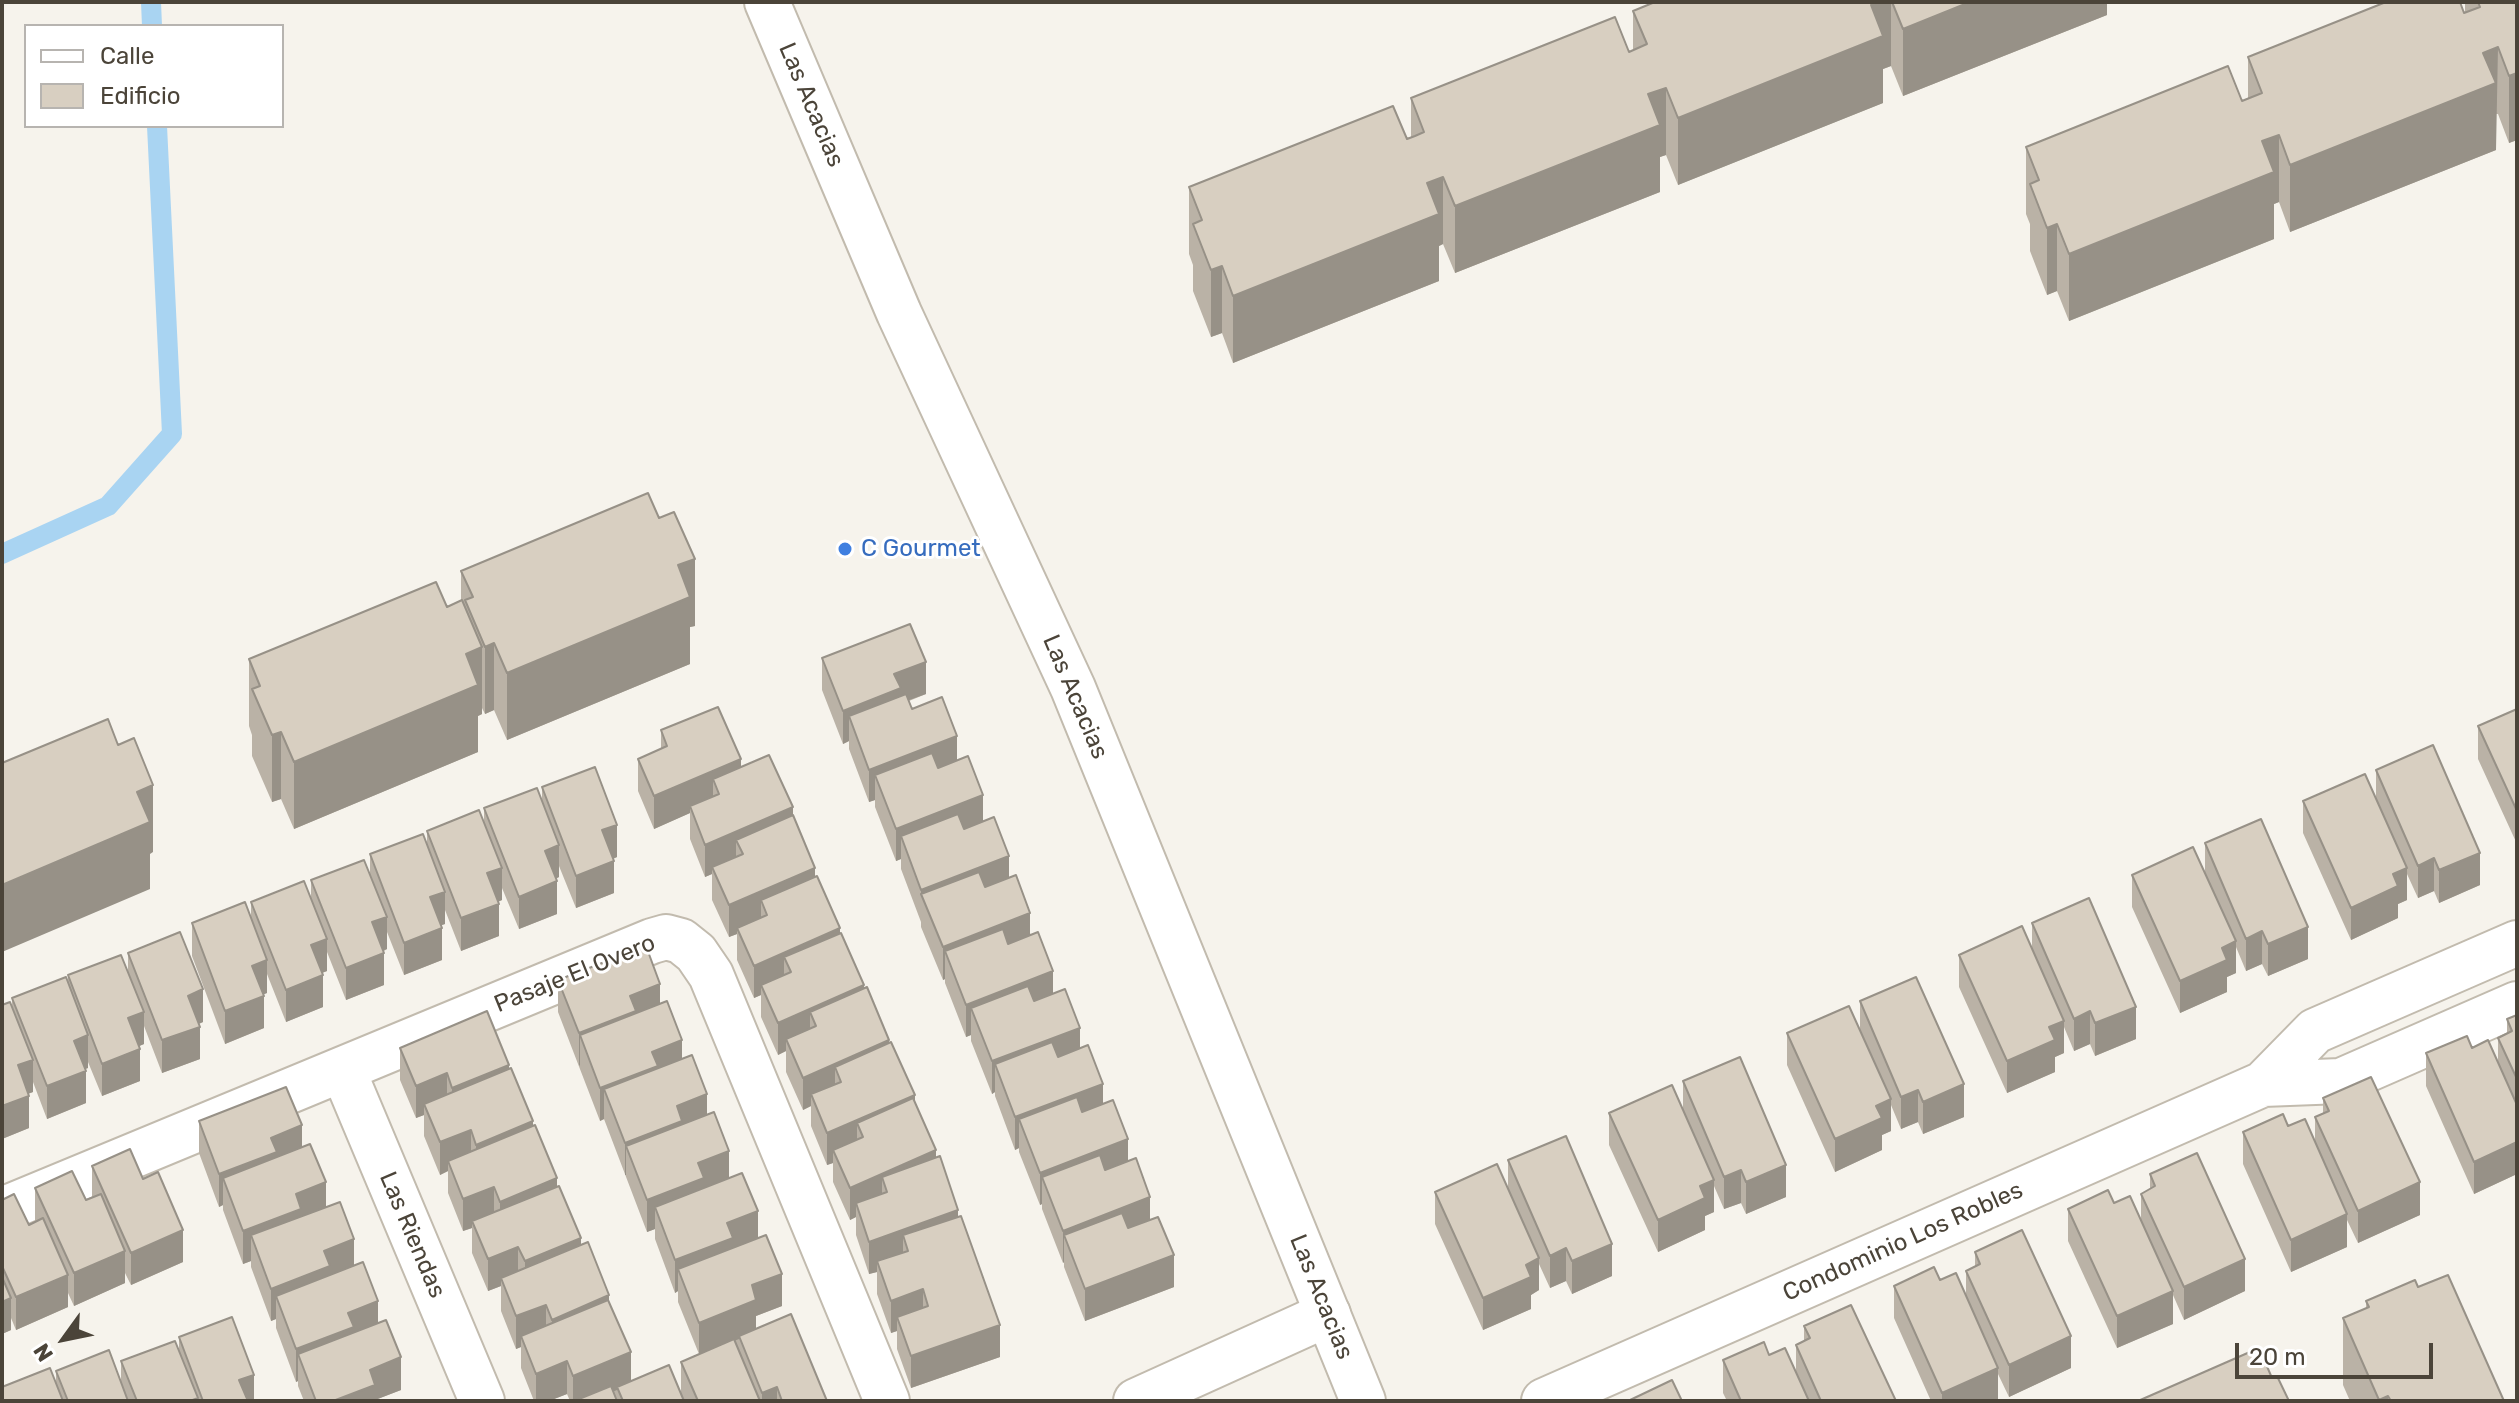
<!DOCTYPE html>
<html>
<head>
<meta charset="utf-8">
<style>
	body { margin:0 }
	#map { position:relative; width:2519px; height:1403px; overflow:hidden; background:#f6f3ec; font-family:Rubik,sans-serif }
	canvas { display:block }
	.frame { position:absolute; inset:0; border:4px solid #4b4439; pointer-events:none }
	.legend { position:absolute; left:24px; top:24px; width:260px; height:104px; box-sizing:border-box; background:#fff; border:2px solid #b7b4b0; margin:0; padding:10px 14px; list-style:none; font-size:24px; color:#4b4439 }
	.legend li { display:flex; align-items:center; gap:16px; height:40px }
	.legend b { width:40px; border:2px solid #b7b4b0 }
	.north { position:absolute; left:24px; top:1299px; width:80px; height:80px; -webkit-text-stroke:6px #fff; paint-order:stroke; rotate:237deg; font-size:22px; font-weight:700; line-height:32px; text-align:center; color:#4b4439 }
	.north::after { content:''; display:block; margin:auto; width:28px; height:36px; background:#4b4439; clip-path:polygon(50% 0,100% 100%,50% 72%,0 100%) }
	.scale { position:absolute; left:2235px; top:1343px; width:198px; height:36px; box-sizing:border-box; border:4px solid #4b4439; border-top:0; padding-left:10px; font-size:24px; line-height:28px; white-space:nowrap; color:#4b4439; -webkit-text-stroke:6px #fff; paint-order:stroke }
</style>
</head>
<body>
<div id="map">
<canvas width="2519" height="1403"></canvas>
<div class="frame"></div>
<ul class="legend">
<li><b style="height:10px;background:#fff"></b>Calle</li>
<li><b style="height:22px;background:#d8cfc1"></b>Edificio</li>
</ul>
<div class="north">N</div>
<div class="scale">20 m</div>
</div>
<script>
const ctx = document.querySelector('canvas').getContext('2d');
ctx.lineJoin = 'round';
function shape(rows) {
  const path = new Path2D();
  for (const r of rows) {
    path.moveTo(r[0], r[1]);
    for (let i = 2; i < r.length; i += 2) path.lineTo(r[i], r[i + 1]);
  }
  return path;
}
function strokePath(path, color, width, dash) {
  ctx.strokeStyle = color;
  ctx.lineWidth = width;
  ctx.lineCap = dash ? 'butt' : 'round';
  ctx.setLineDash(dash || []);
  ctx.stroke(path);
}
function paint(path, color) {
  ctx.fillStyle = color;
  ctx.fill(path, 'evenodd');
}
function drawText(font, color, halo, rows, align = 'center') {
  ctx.font = font + ' Rubik,sans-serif';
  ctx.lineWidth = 6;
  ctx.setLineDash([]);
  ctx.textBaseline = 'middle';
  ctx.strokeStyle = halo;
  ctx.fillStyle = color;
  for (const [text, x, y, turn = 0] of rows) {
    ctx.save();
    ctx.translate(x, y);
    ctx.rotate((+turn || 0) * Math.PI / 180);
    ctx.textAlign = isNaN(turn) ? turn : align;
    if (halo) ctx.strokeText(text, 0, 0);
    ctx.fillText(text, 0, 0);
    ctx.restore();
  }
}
strokePath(shape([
	[151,2,152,26],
	[2,554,108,506,172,434,157,126]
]), '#a9d4f2', 20);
const minor = shape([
	[343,1070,482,1401],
	[2263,1084,2315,1031,2517,943],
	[2,1210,652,941,666,937,681,941,696,953,711,975,887,1401],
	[1136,1401,1328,1314],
	[1544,1401,2263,1084,2341,1081,2517,1004]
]);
const tertiary = shape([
	[767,2,899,313,1073,688,1363,1401]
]);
strokePath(minor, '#c2bbae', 48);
strokePath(tertiary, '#c2bbae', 48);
strokePath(minor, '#fff', 44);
strokePath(tertiary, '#fff', 44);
paint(shape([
	[1655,2,2107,2,2107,15,1903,96,1891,66,1883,69,1883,103,1678,185,1666,155,1660,157,1660,192,1455,273,1443,244,1439,246,1439,281,1233,363,1222,333,1211,337,1193,291,1193,265,1189,254,1189,187,1411,137,1411,98,1629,52,1633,50,1633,11],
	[2465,2,2517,2,2517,140,2509,143,2498,114,2496,114,2496,150,2290,232,2279,202,2274,204,2274,239,2069,321,2057,291,2047,295,2030,251,2030,224,2026,214,2026,147,2242,101,2248,99,2248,57,2464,13,2465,12],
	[461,571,695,626,690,627,690,664,507,740,494,710,485,714,482,708,482,714,478,716,478,752,294,829,281,799,272,802,252,756,252,735,249,726,249,659,447,607,461,600],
	[822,658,926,694,909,701,912,709,957,761,1009,878,1053,993,1080,1048,1128,1161,1174,1287,1085,1321,1064,1267,1064,1262,1063,1263,1042,1209,1042,1204,1040,1205,1019,1152,1019,1148,1015,1150,995,1096,995,1092,992,1094,971,1041,971,1035,966,1037,945,983,945,979,943,980,921,927,921,922,901,869,901,859,896,861,875,807,875,800,869,802,849,749,849,741,843,744,822,690],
	[2517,709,2517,844,2478,759,2478,726],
	[661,730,741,767,793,815,815,877,889,1043,915,1102,936,1158,958,1216,1000,1357,911,1388,897,1349,897,1331,891,1333,877,1294,877,1272,869,1274,856,1235,856,1217,850,1220,833,1182,833,1163,827,1165,811,1126,811,1106,803,1110,786,1072,786,1051,778,1055,761,1017,761,995,754,998,737,960,737,934,729,937,712,900,712,874,705,877,690,839,690,813,654,829,638,791,638,759,661,749],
	[2376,770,2480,885,2439,903,2434,891,2418,898,2407,874,2407,900,2398,904,2398,918,2351,940,2303,833,2303,801,2376,799],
	[542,787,617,857,613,859,614,893,576,908,559,866,559,877,556,879,557,914,519,929,502,888,502,900,498,902,499,936,461,951,445,910,445,924,441,925,442,960,404,975,387,932,387,949,384,951,384,985,346,1000,327,952,327,971,322,973,323,1007,286,1022,267,974,267,993,263,994,264,1028,225,1044,192,956,192,923,251,918,251,902,311,899,311,880,370,873,370,854,427,843,427,831,484,820,484,808,542,800],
	[2205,843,2308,959,2268,976,2262,964,2246,971,2236,947,2236,973,2227,977,2227,992,2180,1013,2132,907,2132,875,2205,872],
	[2032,923,2136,1039,2095,1056,2090,1044,2074,1051,2064,1027,2064,1053,2055,1057,2055,1072,2007,1093,1959,987,1959,955,2032,950],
	[128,953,203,1022,199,1024,200,1059,162,1073,144,1026,144,1044,139,1046,140,1081,102,1096,88,1062,88,1068,85,1069,86,1103,47,1119,33,1082,33,1092,28,1094,29,1128,2,1139,2,1005,12,1009,12,998,68,981,68,975,128,971],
	[558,980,660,1004,682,1059,707,1115,729,1178,758,1239,782,1306,756,1316,756,1328,827,1401,570,1401,567,1394,549,1401,534,1401,521,1368,521,1347,516,1349,501,1311,501,1286,488,1291,472,1253,472,1228,463,1231,448,1193,448,1171,440,1175,424,1136,424,1115,416,1118,400,1080,400,1048,509,1069,581,1245,609,1302,631,1382,681,1394,681,1362,699,1354,678,1302,678,1291,675,1293,655,1239,655,1229,647,1232,604,1119,600,1121,558,1012],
	[1860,1001,1964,1117,1923,1134,1918,1122,1901,1129,1891,1105,1891,1131,1882,1135,1882,1150,1835,1172,1787,1065,1787,1033,1860,1031],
	[2517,1015,2517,1174,2474,1194,2426,1086,2426,1053,2472,1048,2498,1064,2498,1038,2507,1034,2507,1019],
	[1683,1081,1786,1197,1746,1214,1741,1203,1724,1209,1714,1186,1714,1212,1705,1216,1705,1230,1658,1252,1609,1145,1609,1113,1683,1109],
	[2323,1098,2420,1215,2358,1243,2347,1220,2347,1247,2291,1272,2243,1164,2243,1132,2288,1126,2315,1142,2315,1117,2323,1113],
	[199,1121,302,1147,326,1207,354,1266,378,1323,401,1390,375,1400,375,1401,304,1401,298,1386,298,1381,296,1382,276,1328,276,1319,271,1321,251,1267,251,1261,243,1264,223,1210,223,1205,219,1207,199,1153],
	[1508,1160,1612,1276,1572,1294,1566,1281,1550,1288,1539,1264,1539,1290,1531,1295,1531,1309,1483,1330,1435,1224,1435,1192,1508,1189],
	[92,1166,143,1179,183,1262,131,1285,125,1273,125,1283,74,1306,68,1293,68,1307,16,1330,11,1318,11,1330,2,1334,2,1200,29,1225,35,1221,35,1188,86,1200,92,1198],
	[2150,1174,2245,1291,2184,1320,2173,1295,2173,1324,2117,1348,2068,1241,2068,1209,2114,1203,2141,1219,2141,1194,2150,1189],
	[1975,1252,2071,1368,2009,1397,1998,1374,1998,1401,1931,1401,1894,1318,1894,1286,1940,1280,1966,1296,1966,1271,1975,1266],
	[2418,1287,2504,1401,2350,1401,2343,1385,2343,1318,2366,1309,2366,1301],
	[1804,1326,1896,1401,1727,1401,1723,1393,1723,1360,1769,1355,1796,1371,1796,1345,1804,1341],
	[179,1337,254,1401,2,1401,56,1382,56,1371,121,1382,121,1361,179,1351]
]), '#bab2a6');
paint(shape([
	[1882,2,1891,2,1891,66,1883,69,1883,103,1678,185,1678,118,1871,5],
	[1970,2,2107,2,2107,15,1903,96,1903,29],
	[2498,47,2496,150,2290,232,2290,165,2483,53],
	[2517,73,2517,140,2509,143,2509,76],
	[1666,88,1666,155,1660,157,1660,192,1455,273,1455,206,1648,94],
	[2279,135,2279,202,2274,204,2274,239,2069,321,2069,254,2262,141],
	[1443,177,1443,244,1439,246,1439,281,1233,363,1233,296,1427,183],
	[2057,224,2057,291,2047,295,2047,228],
	[1222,266,1222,333,1211,337,1211,270],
	[695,559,695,626,690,627,690,664,507,740,507,673,678,565],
	[494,643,494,710,485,714,485,647],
	[482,647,482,714,478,716,478,752,294,829,294,762,466,654],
	[926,662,926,694,901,703,849,716,849,741,843,744,843,711,894,674],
	[281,732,281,799,272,802,272,735],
	[957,736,957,768,875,775,875,800,869,802,869,770],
	[741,759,741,791,719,794,713,779,713,803,690,806,690,813,654,829,654,796],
	[153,785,153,852,150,854,150,889,2,952,2,885,137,792],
	[983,795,983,827,901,836,901,859,896,861,896,829],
	[793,807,793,840,743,854,736,840,736,864,712,867,712,874,705,877,705,845],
	[617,825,617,857,602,863,602,830],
	[559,845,559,877,545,883,545,851],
	[2480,853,2480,885,2439,903,2439,870],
	[1009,856,1009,888,921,894,921,922,921,890],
	[2434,858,2434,891,2418,898,2418,866],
	[614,861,614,893,576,908,576,876],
	[502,868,502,900,487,906,487,873],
	[815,868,815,900,767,915,761,900,761,923,737,928,737,934,729,937,729,905],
	[2407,868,2407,900,2398,904,2398,918,2351,940,2351,908,2393,874],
	[557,881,557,914,519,929,519,897],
	[445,892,445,924,430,929,430,897],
	[499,904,499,936,461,951,461,918],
	[1030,913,1030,946,945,951,945,979,943,980,943,947],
	[387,917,387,949,372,955,372,922],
	[2308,927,2308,959,2268,976,2268,944],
	[442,928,442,960,404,975,404,943],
	[840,928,840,960,791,972,784,957,784,985,761,985,761,995,754,998,754,966],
	[2262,931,2262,964,2246,971,2246,939],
	[327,939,327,971,311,977,311,945],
	[2236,941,2236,973,2227,977,2227,992,2180,1013,2180,981,2222,948],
	[384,953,384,985,346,1000,346,968],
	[267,960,267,993,252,999,252,966],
	[1053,971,1053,1003,971,1008,971,1035,966,1037,966,1005],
	[323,975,323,1007,286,1022,286,990],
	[660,984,660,1017,580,1035,580,1065,579,1066,579,1033,630,996],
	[864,985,864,1017,816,1026,810,1012,810,1041,786,1039,786,1051,778,1055,778,1023],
	[203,989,203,1022,188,1028,188,996],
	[264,996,264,1028,225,1044,225,1011],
	[2136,1007,2136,1039,2095,1056,2095,1023],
	[2090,1011,2090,1044,2074,1051,2074,1019],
	[144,1012,144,1044,128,1051,128,1018],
	[2064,1021,2064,1053,2055,1057,2055,1072,2007,1093,2007,1061,2049,1027],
	[200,1027,200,1059,162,1073,162,1040],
	[1080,1028,1080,1060,995,1064,995,1092,992,1094,992,1061],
	[88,1035,88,1068,74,1073,74,1041],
	[682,1040,682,1072,604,1089,604,1119,600,1121,600,1088,652,1052],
	[889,1040,889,1072,841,1082,835,1067,835,1096,811,1094,811,1106,803,1110,803,1078],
	[140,1049,140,1081,102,1096,102,1064],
	[33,1060,33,1092,18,1097,18,1065],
	[509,1065,509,1097,452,1120,452,1088],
	[86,1071,86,1103,47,1119,47,1086],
	[447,1073,447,1105,424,1104,424,1115,416,1118,416,1086],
	[1103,1084,1103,1116,1019,1119,1019,1148,1015,1150,1015,1117],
	[1964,1084,1964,1117,1923,1134,1923,1102],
	[1918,1090,1918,1122,1901,1129,1901,1097],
	[707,1094,707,1126,626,1146,626,1175,625,1175,625,1143,677,1106],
	[915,1095,915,1127,863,1137,857,1123,857,1152,833,1150,833,1163,827,1165,827,1133],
	[29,1096,29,1128,2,1139,2,1106],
	[1891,1099,1891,1131,1882,1135,1882,1150,1835,1172,1835,1139,1876,1106],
	[533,1121,533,1154,476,1177,476,1145],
	[302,1125,302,1157,223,1178,223,1205,219,1207,219,1174,271,1138],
	[471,1130,471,1162,448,1161,448,1171,440,1175,440,1142],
	[1128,1139,1128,1171,1042,1177,1042,1204,1040,1205,1040,1173],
	[2517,1142,2517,1174,2474,1194,2474,1162],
	[936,1150,936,1182,887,1192,882,1177,882,1206,856,1203,856,1217,850,1220,850,1188],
	[729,1151,729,1183,655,1207,655,1229,647,1232,647,1200,698,1163],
	[1786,1165,1786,1197,1746,1214,1746,1182],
	[1741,1170,1741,1203,1724,1209,1724,1177],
	[557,1178,557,1210,500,1234,500,1202],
	[1714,1180,1714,1212,1705,1216,1705,1230,1658,1252,1658,1220,1700,1186],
	[326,1182,326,1214,251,1235,251,1261,243,1264,243,1231,296,1194],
	[2420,1182,2420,1215,2358,1243,2358,1211],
	[494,1187,494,1220,472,1221,472,1228,463,1231,463,1199],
	[1150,1197,1150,1229,1064,1235,1064,1262,1063,1263,1063,1231],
	[958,1210,958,1243,908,1251,903,1235,903,1262,877,1261,877,1272,869,1274,869,1242],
	[758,1211,758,1243,678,1269,678,1291,675,1293,675,1260,727,1223],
	[2347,1214,2347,1247,2291,1272,2291,1240],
	[183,1230,183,1262,131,1285,131,1253],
	[581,1238,581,1270,525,1294,525,1261],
	[354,1239,354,1272,276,1296,276,1319,271,1321,271,1289,324,1251],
	[1612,1244,1612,1276,1572,1294,1572,1261],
	[518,1247,518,1279,501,1278,501,1286,488,1291,488,1259],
	[1566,1248,1566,1281,1550,1288,1550,1256],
	[125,1251,125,1283,74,1306,74,1273],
	[1174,1255,1174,1287,1085,1321,1085,1289],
	[1539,1258,1539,1290,1531,1295,1531,1309,1483,1330,1483,1298,1526,1265],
	[2245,1259,2245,1291,2184,1320,2184,1287],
	[782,1274,782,1306,756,1316,756,1332,739,1336,739,1339,699,1355,699,1323,752,1285],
	[68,1275,68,1307,16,1330,16,1297],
	[923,1289,923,1322,897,1317,897,1331,891,1333,891,1301],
	[2173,1291,2173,1324,2117,1348,2117,1316],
	[609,1295,609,1328,552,1352,552,1320],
	[11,1298,11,1330,2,1334,2,1302],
	[378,1301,378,1333,298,1354,298,1381,296,1382,296,1349,348,1313],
	[546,1305,546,1337,521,1336,521,1347,516,1349,516,1316],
	[1000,1325,1000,1357,911,1388,911,1356],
	[2071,1336,2071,1368,2009,1397,2009,1365],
	[631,1352,631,1384,617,1387,617,1390,591,1401,573,1401,573,1376],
	[401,1357,401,1390,375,1400,375,1401,333,1401,370,1370],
	[567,1361,567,1394,549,1401,536,1401,536,1374],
	[1998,1368,1998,1401,1942,1401,1942,1393],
	[254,1375,254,1401,239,1401,239,1380],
	[777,1387,777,1401,762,1401,762,1393],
	[2388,1396,2388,1401,2379,1401,2379,1400]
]), '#979187');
const building = shape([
	[1655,2,1882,2,1871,5,1883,36,1678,118,1666,88,1648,94,1660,125,1455,206,1443,177,1427,183,1439,214,1233,296,1222,266,1211,270,1193,224,1202,220,1189,187,1393,106,1407,139,1415,136,1424,132,1411,98,1615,17,1629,52,1647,44,1633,11,1655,2],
	[1892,2,1970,2,1903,29,1892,2],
	[2386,2,2460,2,2464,13,2480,7,2478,2,2517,2,2517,73,2509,76,2498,47,2483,53,2496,83,2290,165,2279,135,2262,141,2274,172,2069,254,2057,224,2047,228,2030,184,2039,180,2026,147,2228,66,2242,101,2262,93,2248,57,2386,2],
	[648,493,659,518,674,512,695,559,678,565,690,597,507,673,494,643,485,647,465,600,473,597,461,571,648,493],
	[436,582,447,607,462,600,482,647,466,654,478,685,294,762,281,732,272,735,252,689,260,686,249,659,436,582],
	[910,624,926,662,894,674,901,688,843,711,822,658,910,624],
	[906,694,912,709,942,697,957,736,869,770,849,716,906,694],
	[718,707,741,759,654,796,638,759,667,746,661,730,718,707],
	[2517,709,2517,811,2478,726,2517,709],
	[108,719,118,745,134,738,153,785,137,792,150,822,2,885,2,763,108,719],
	[2433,745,2480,853,2439,870,2434,858,2418,866,2376,770,2433,745],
	[932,753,938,768,968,756,983,795,896,829,875,775,932,753],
	[769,755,793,807,705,845,690,806,719,794,713,779,769,755],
	[595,767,617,825,602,830,614,861,576,876,542,787,595,767],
	[2365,774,2407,868,2393,874,2398,886,2351,908,2303,801,2365,774],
	[537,788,559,845,545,851,557,881,519,897,484,808,537,788],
	[479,810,502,868,487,873,499,904,461,918,427,831,479,810],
	[958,814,964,829,994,817,1009,856,921,890,901,836,958,814],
	[793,815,815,868,729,905,712,867,743,854,736,840,793,815],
	[2261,819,2308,927,2268,944,2262,931,2246,939,2205,843,2261,819],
	[423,834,445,892,430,897,442,928,404,943,370,854,423,834],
	[2193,847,2236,941,2222,948,2227,960,2180,981,2132,875,2193,847],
	[364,860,387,917,372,922,384,953,346,968,311,880,364,860],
	[979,872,985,887,1016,875,1030,913,943,947,921,894,979,872],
	[817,876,840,928,754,966,737,928,767,915,761,900,817,876],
	[304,881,327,939,311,945,323,975,286,990,251,902,304,881],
	[2089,898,2136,1007,2095,1023,2090,1011,2074,1019,2032,923,2089,898],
	[245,902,267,960,252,966,264,996,225,1011,192,923,245,902],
	[2022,926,2064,1021,2049,1027,2055,1040,2007,1061,1959,955,2022,926],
	[1003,929,1008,944,1038,932,1053,971,966,1005,945,951,1003,929],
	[180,932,203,989,188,996,200,1027,162,1040,128,953,180,932],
	[841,933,864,985,778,1023,761,985,791,972,784,957,841,933],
	[646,946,660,984,630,996,636,1011,579,1033,558,980,646,946],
	[121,955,144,1012,128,1018,140,1049,102,1064,68,975,121,955],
	[66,977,88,1035,74,1041,86,1071,47,1086,12,998,66,977],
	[1916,977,1964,1084,1923,1102,1918,1090,1901,1097,1860,1001,1916,977],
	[1028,986,1034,1001,1065,989,1080,1028,992,1061,971,1008,1028,986],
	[867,987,889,1040,803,1078,786,1039,816,1026,810,1012,867,987],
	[667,1001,682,1040,652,1052,658,1066,600,1088,580,1035,667,1001],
	[10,1002,33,1060,18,1065,29,1096,2,1106,2,1005,10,1002],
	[1849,1006,1891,1099,1876,1106,1882,1118,1835,1139,1787,1033,1849,1006],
	[487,1011,509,1065,452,1088,447,1073,416,1086,400,1048,487,1011],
	[2517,1015,2517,1079,2498,1038,2512,1031,2507,1019,2517,1015],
	[2467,1036,2472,1048,2488,1040,2517,1105,2517,1142,2474,1162,2426,1053,2467,1036],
	[891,1042,915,1095,827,1133,811,1094,841,1082,835,1067,891,1042],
	[1052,1042,1058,1057,1088,1045,1103,1084,1015,1117,995,1064,1052,1042],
	[692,1055,707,1094,677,1106,682,1121,625,1143,604,1089,692,1055],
	[1740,1057,1786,1165,1746,1182,1741,1170,1724,1177,1683,1081,1740,1057],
	[511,1068,533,1121,476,1145,471,1130,440,1142,424,1104,511,1068],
	[2371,1077,2420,1182,2358,1211,2315,1117,2329,1111,2323,1098,2371,1077],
	[1672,1085,1714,1180,1700,1186,1705,1198,1658,1220,1609,1113,1672,1085],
	[286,1087,302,1125,271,1138,277,1152,219,1174,199,1121,286,1087],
	[1077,1097,1082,1112,1113,1100,1128,1139,1040,1173,1019,1119,1077,1097],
	[913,1098,936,1150,850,1188,833,1150,863,1137,857,1123,913,1098],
	[714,1112,729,1151,698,1163,704,1178,647,1200,626,1146,714,1112],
	[2283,1114,2288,1126,2305,1119,2347,1214,2291,1240,2243,1132,2283,1114],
	[535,1125,557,1178,500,1202,494,1187,463,1199,448,1161,535,1125],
	[1566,1136,1612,1244,1572,1261,1566,1248,1550,1256,1508,1160,1566,1136],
	[310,1144,326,1182,296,1194,301,1209,243,1231,223,1178,310,1144],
	[130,1149,143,1179,158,1172,183,1230,131,1253,92,1166,130,1149],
	[2197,1153,2245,1259,2184,1287,2141,1194,2155,1186,2150,1174,2197,1153],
	[1100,1155,1105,1170,1136,1158,1150,1197,1063,1231,1042,1177,1100,1155],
	[940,1156,958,1210,869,1242,856,1203,887,1192,882,1177,940,1156],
	[1497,1164,1539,1258,1526,1265,1531,1277,1483,1298,1435,1192,1497,1164],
	[72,1171,86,1200,101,1194,125,1251,74,1273,35,1188,72,1171],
	[742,1173,758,1211,727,1223,733,1238,675,1260,655,1207,742,1173],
	[559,1186,581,1238,525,1261,518,1247,488,1259,472,1221,559,1186],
	[2108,1190,2114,1203,2130,1196,2173,1291,2117,1316,2068,1209,2108,1190],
	[14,1194,29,1225,43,1218,68,1275,16,1297,2,1266,2,1200,14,1194],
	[340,1202,354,1239,324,1251,330,1266,271,1289,251,1235,340,1202],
	[1122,1213,1128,1228,1158,1217,1174,1255,1085,1289,1064,1235,1122,1213],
	[961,1216,1000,1325,911,1356,897,1317,928,1306,923,1289,891,1301,877,1261,908,1251,903,1235,961,1216],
	[2022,1230,2071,1336,2009,1365,1966,1271,1980,1264,1975,1252,2022,1230],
	[766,1235,782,1274,752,1285,756,1300,699,1323,678,1269,766,1235],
	[588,1242,609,1295,552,1320,546,1305,516,1316,501,1278,588,1242],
	[363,1262,378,1301,348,1313,354,1327,296,1349,276,1296,363,1262],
	[1934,1267,1940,1280,1956,1273,1998,1368,1942,1393,1894,1286,1934,1267],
	[2448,1275,2504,1401,2391,1401,2388,1396,2379,1400,2343,1318,2369,1307,2366,1301,2415,1280,2418,1287,2448,1275],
	[2,1277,11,1298,2,1302,2,1277],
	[608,1300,631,1352,573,1376,567,1361,536,1374,521,1336,608,1300],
	[1851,1305,1896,1401,1821,1401,1796,1345,1810,1338,1804,1326,1851,1305],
	[791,1314,827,1401,782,1401,777,1387,762,1393,739,1336,791,1314],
	[232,1317,254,1375,239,1380,248,1401,203,1401,179,1337,232,1317],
	[386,1320,401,1357,370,1370,375,1385,333,1401,316,1401,298,1354,386,1320],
	[734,1339,760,1401,698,1401,681,1362,734,1339],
	[175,1341,198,1398,190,1401,137,1401,121,1361,175,1341],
	[1764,1342,1769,1355,1785,1348,1809,1401,1741,1401,1723,1360,1764,1342],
	[2259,1348,2272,1378,2277,1376,2289,1401,2138,1401,2259,1348],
	[109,1350,128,1401,68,1401,56,1371,109,1350],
	[669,1365,684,1401,623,1401,617,1387,669,1365],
	[50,1368,63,1401,2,1401,2,1387,50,1368],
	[1672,1380,1682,1401,1628,1401,1672,1380],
	[611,1386,617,1401,574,1401,611,1386]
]);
paint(building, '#d8cfc1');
strokePath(building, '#979187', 2);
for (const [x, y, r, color] of [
	[845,549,8,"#3f7fe0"]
]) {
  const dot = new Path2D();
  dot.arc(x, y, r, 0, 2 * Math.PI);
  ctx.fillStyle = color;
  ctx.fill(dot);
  strokePath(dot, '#fff', 3);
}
drawText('24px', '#4b4439', '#fff', [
	["Las Acacias",811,105,67],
	["Las Acacias",1075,697,67],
	["Pasaje El Overo",575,974,-22],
	["Las Riendas",412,1235,67],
	["Condominio Los Robles",1903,1242,-24],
	["Las Acacias",1321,1297,68]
]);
drawText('24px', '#366cbe', '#fff', [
	["C Gourmet",861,549]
], 'left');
</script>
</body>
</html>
